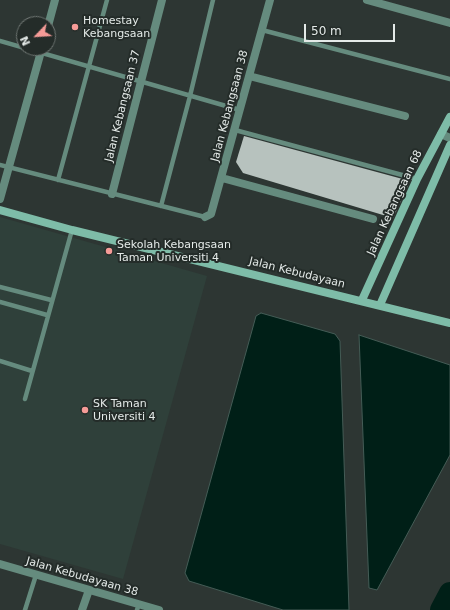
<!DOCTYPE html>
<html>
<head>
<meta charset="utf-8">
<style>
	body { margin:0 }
	#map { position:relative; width:450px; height:610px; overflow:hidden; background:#2d3633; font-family:"DejaVu Sans",sans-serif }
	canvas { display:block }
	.north { position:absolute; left:16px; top:16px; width:40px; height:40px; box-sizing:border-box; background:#242c29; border:1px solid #717875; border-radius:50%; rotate:245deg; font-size:11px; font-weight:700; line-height:16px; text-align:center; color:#e4eae8 }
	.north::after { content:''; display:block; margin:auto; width:14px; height:18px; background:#f59b97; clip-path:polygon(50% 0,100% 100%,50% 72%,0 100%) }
	.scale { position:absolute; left:304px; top:24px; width:91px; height:18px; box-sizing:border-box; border:2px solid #e4eae8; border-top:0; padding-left:5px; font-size:12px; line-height:14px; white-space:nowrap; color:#e4eae8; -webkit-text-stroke:3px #242c29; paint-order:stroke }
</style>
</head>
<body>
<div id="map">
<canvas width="450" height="610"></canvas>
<div class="north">N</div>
<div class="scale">50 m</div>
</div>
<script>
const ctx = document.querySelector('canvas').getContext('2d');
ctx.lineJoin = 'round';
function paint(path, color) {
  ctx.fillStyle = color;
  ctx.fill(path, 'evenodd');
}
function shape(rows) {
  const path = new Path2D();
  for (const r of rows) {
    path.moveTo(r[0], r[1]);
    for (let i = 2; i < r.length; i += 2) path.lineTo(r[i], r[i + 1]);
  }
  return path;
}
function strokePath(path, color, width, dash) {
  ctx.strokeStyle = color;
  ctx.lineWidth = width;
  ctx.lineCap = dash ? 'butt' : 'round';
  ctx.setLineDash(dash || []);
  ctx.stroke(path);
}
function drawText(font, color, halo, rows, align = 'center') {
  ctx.font = font + ' "DejaVu Sans",sans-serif';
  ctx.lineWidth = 4;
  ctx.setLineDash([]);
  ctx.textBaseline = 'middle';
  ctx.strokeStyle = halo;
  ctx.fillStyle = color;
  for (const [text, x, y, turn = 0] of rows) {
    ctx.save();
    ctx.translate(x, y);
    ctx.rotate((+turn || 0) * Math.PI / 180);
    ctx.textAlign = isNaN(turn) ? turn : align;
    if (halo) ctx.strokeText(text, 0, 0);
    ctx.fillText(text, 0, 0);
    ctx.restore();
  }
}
paint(shape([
	[0,217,207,276,123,579,0,544]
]), '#2f403a');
const water = shape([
	[261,313,335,334,340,341,349,610,283,610,189,581,185,573,256,316,261,313],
	[359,335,450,365,450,455,377,590,369,588,359,335]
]);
paint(water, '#001f17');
strokePath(water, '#445c56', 1);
strokePath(shape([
	[441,610,450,593]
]), '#001f17', 22);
paint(shape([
	[244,136,410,181,393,218,243,173,236,162]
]), '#b7c2be');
strokePath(shape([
	[262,30,450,79],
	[0,41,240,110],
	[235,130,417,179],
	[0,165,205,217],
	[58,180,107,0],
	[161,206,190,96,213,0],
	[0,287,51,300],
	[0,302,47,315],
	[0,361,32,371],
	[25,399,72,230],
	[25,610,36,575],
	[137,610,139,604]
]), '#658b7e', 4.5);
strokePath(shape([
	[367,0,450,23],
	[48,26,55,0],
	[249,76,405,116],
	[441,134,450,138],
	[222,178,373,219],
	[112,194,162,0],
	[0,199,42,48],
	[205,217,211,214,270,0],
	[0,564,159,610],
	[82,610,89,590]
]), '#658b7e', 8);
strokePath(shape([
	[0,210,72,230,450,323],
	[362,300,417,179,450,117],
	[380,305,450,145]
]), '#7ebca8', 8);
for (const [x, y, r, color] of [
	[75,27,4,"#f59b97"],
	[109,251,4,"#f59b97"],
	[85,410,4,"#f59b97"]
]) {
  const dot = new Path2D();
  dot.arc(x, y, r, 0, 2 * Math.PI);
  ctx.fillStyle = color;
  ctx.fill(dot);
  strokePath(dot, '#242c29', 1.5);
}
drawText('11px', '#e4eae8', '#242c29', [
	["Homestay",83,21],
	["Kebangsaan",83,34],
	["Sekolah Kebangsaan",117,245],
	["Taman Universiti 4",117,258],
	["SK Taman",93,404],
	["Universiti 4",93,417]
], 'left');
drawText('11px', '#e4eae8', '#242c29', [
	["Jalan Kebangsaan 37",123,106,-76],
	["Jalan Kebangsaan 38",230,106,-75],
	["Jalan Kebangsaan 68",395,203,-65],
	["Jalan Kebudayaan",297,273,14],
	["Jalan Kebudayaan 38",82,577,16]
]);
</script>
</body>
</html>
